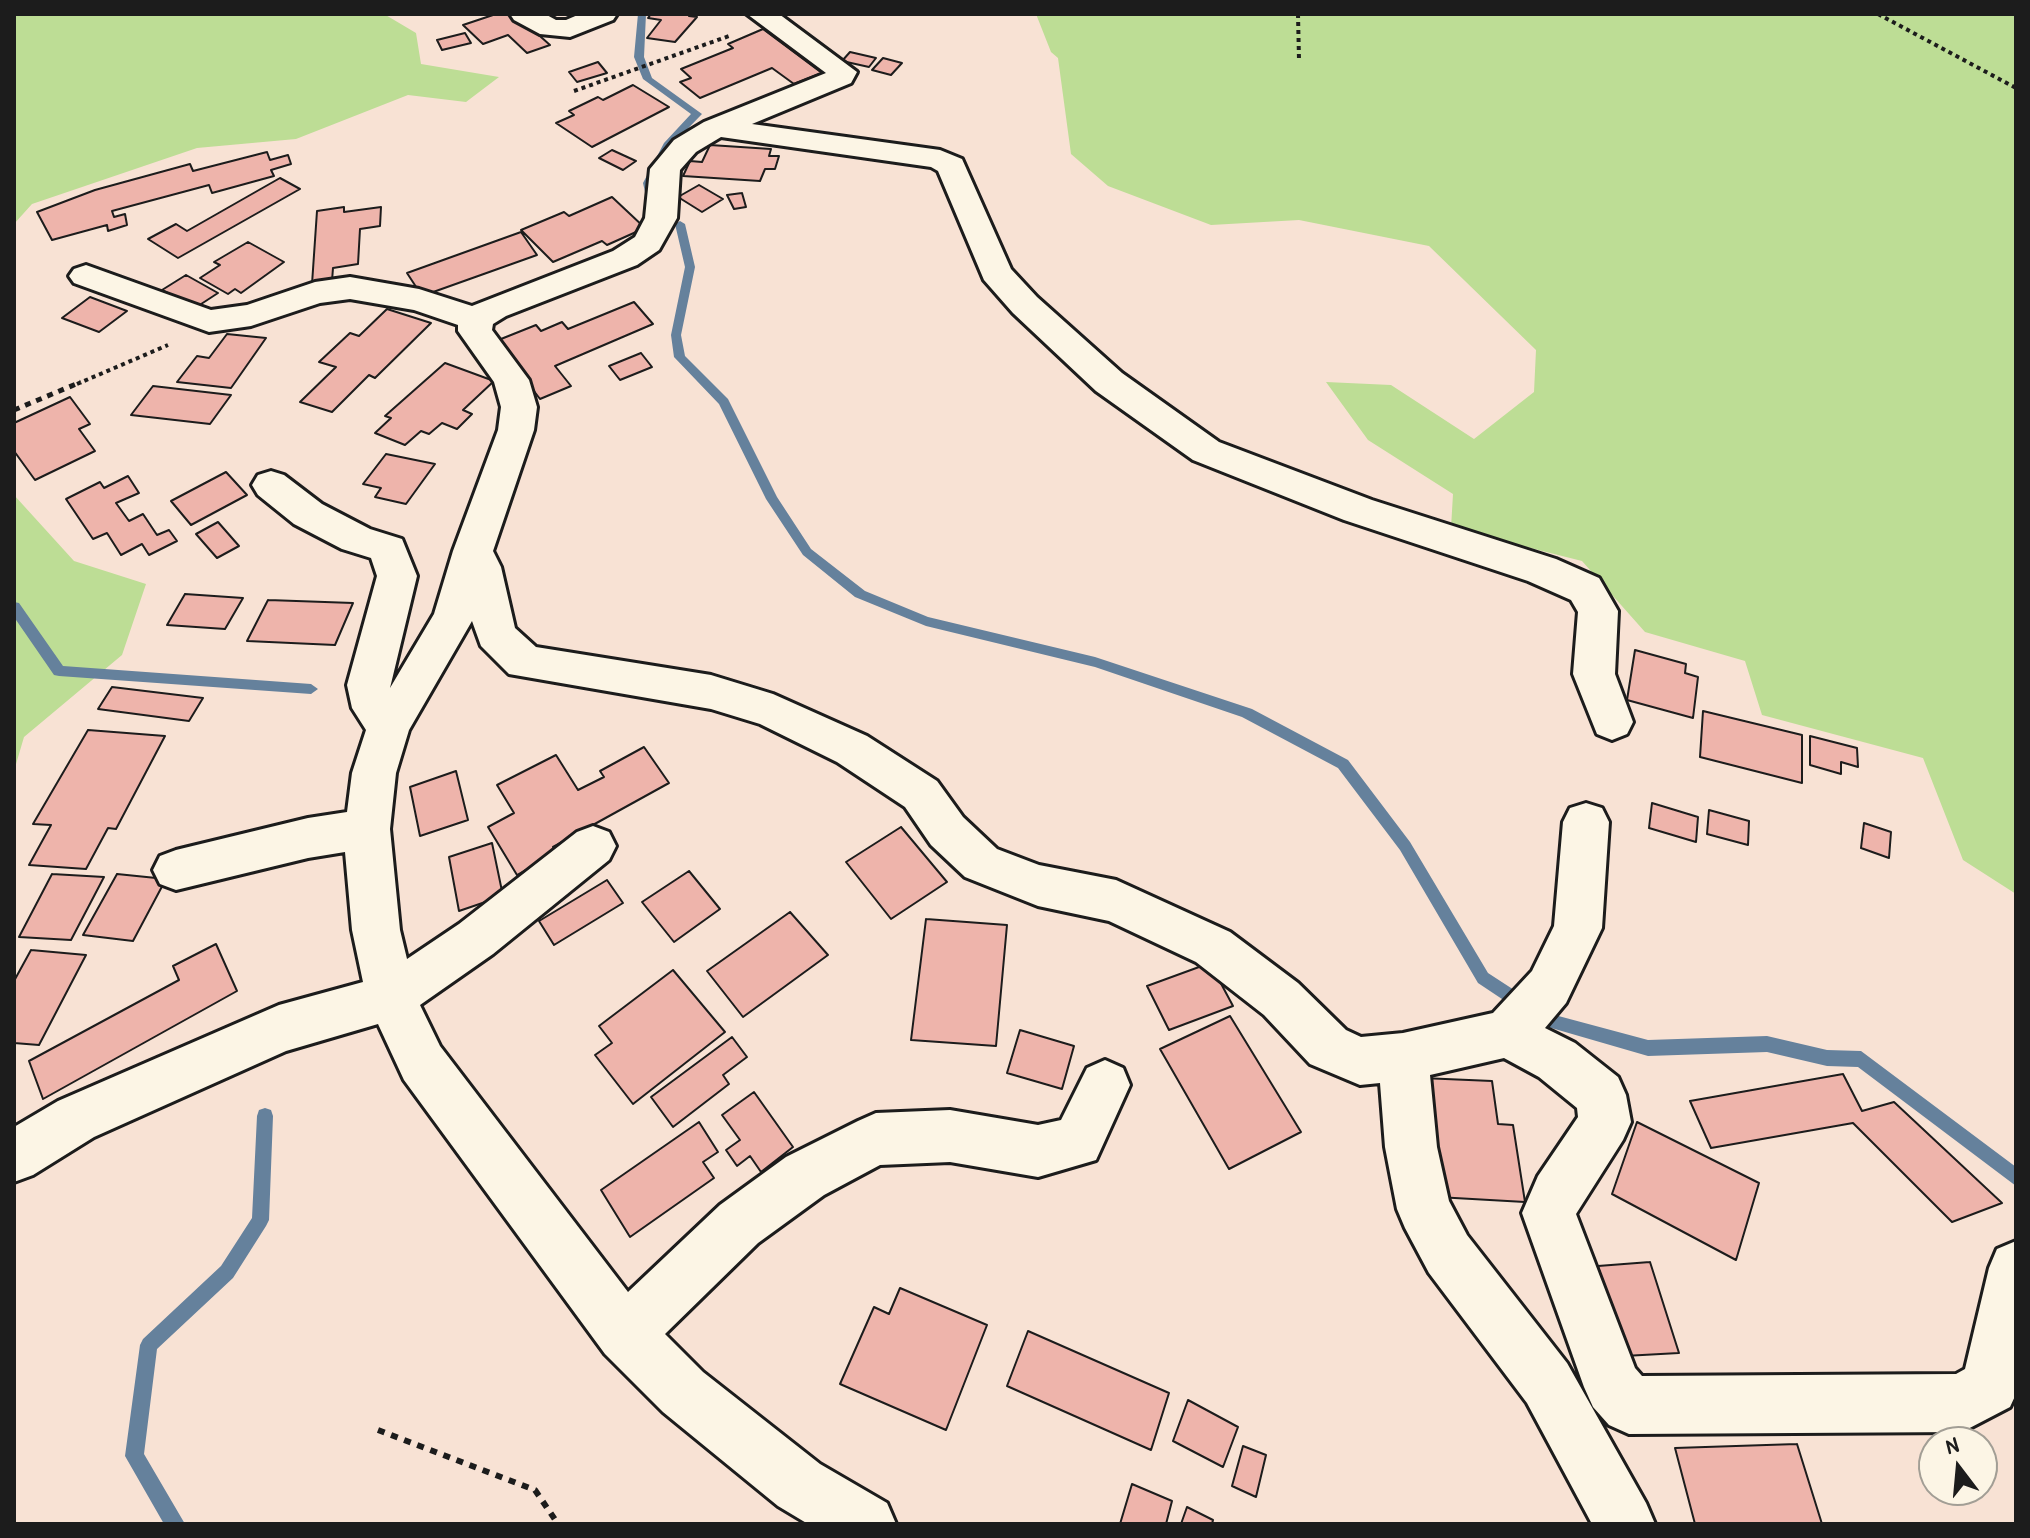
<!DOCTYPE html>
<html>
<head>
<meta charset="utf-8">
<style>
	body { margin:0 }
	#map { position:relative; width:2030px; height:1538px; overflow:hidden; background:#f8e2d4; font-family:"Patrick Hand",sans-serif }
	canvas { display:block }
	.frame { position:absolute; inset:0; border:16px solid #1c1c1c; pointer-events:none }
	.north { position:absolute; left:1918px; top:1426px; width:80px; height:80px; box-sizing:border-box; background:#fcf5e5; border:2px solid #a29e95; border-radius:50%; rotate:344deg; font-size:22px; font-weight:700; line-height:32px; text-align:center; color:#1c1c1c }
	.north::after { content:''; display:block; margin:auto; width:28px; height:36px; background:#1c1c1c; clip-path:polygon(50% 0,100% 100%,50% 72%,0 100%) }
</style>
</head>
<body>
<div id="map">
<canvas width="2030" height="1538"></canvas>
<div class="frame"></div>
<div class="north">N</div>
</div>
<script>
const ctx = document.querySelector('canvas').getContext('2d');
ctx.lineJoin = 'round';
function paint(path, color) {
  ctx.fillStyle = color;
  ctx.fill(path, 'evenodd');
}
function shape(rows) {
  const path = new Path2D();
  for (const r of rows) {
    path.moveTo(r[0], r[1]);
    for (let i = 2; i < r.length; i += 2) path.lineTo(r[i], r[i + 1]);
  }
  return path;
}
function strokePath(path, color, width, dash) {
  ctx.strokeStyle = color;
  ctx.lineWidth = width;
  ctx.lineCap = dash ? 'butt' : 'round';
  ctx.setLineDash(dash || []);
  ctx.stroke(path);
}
paint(shape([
	[14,14,384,14,416,33,421,64,499,77,466,102,408,95,296,139,197,148,32,204,14,224],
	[1036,14,2016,14,2016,894,1963,860,1923,758,1762,715,1745,661,1645,632,1582,561,1451,528,1453,494,1368,440,1326,382,1391,385,1474,439,1534,392,1536,350,1429,246,1299,220,1211,225,1108,186,1071,154,1058,58,1051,52],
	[14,495,74,561,146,584,122,655,24,737,14,771]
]), '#bddd95');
paint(shape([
	[638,14,646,14,644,57,652,78,702,114,671,146,653,183,657,201,652,204,647,201,643,183,664,143,691,114,643,79,634,57,638,14],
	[680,221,685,224,695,267,681,335,685,356,728,399,777,497,811,549,865,591,928,617,1095,657,1252,709,1348,760,1410,842,1488,973,1551,1014,1648,1040,1767,1036,1827,1050,1861,1051,2016,1167,2016,1186,1858,1067,1827,1066,1767,1052,1648,1056,1541,1025,1478,983,1400,850,1338,768,1242,717,1095,667,926,626,855,597,803,555,766,499,719,404,674,357,671,335,685,267,675,224,680,221],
	[14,602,19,603,63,666,311,684,318,689,311,694,59,676,54,675,14,617,14,602],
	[265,1108,271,1110,273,1116,269,1220,266,1226,233,1278,157,1349,144,1454,185,1524,164,1524,125,1456,140,1345,143,1339,221,1266,252,1218,257,1116,259,1110,265,1108]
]), '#65819c');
const building = shape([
	[496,14,515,14,550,45,527,53,508,35,483,44,463,25,496,14],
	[651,14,691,14,689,16,697,17,675,42,647,38,661,20,648,18,651,14],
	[763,29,822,73,794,84,772,68,700,98,680,82,691,78,681,69,733,48,728,44,763,29],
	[465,33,471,43,442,50,437,40,465,33],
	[850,52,876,58,869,67,842,61,850,52],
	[883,58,902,63,891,75,872,70,883,58],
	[598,62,607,73,577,82,569,72,598,62],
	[633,85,669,107,592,147,556,123,574,115,569,111,598,97,603,100,633,85],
	[710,145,771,149,769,156,779,156,775,169,765,169,760,181,683,176,690,161,702,162,710,145],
	[612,150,636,161,623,170,599,158,612,150],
	[267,152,270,160,288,155,291,164,271,170,274,176,212,193,209,185,112,211,114,217,125,214,127,225,108,231,107,225,52,240,37,212,95,190,190,164,193,171,267,152],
	[280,178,300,189,178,258,148,239,176,224,187,231,280,178],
	[699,185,723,199,702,212,678,197,699,185],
	[742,193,746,207,734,209,727,195,742,193],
	[612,197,645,228,607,245,602,241,553,262,521,230,564,212,569,216,612,197],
	[344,207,344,212,381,207,380,226,360,229,358,264,333,268,332,281,312,284,317,211,344,207],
	[521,232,537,255,422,296,407,273,521,232],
	[248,242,284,262,241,293,235,289,228,294,200,278,220,265,214,262,248,242],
	[186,275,218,293,195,308,162,290,186,275],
	[90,297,127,311,99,332,62,318,90,297],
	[634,302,653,324,555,366,571,386,540,399,496,341,536,325,541,331,562,322,568,329,634,302],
	[387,309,431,323,375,378,369,375,332,412,300,402,336,367,319,362,350,333,359,336,387,309],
	[227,334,266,338,231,388,177,382,197,356,209,358,227,334],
	[641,353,652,367,620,380,609,366,641,353],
	[445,363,494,381,463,410,472,414,457,429,442,423,429,434,421,431,405,445,375,433,391,418,385,416,445,363],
	[153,386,231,395,210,424,131,415,153,386],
	[70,397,90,424,79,429,95,451,35,480,14,451,14,423,70,397],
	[386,454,435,464,406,504,375,497,381,488,363,484,386,454],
	[226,472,247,495,191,525,171,501,226,472],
	[128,476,139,493,116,503,129,521,143,514,157,535,169,530,177,541,149,555,142,544,121,555,107,533,93,539,66,499,100,482,104,488,128,476],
	[218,522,239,546,217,558,196,534,218,522],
	[185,594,243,598,225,629,167,625,185,594],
	[268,600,353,603,335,645,247,641,268,600],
	[1635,650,1686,664,1685,673,1698,677,1693,718,1627,700,1635,650],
	[112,687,203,698,189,721,98,709,112,687],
	[1703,711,1802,735,1802,783,1700,757,1703,711],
	[88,730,165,736,116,829,108,828,86,869,29,865,51,825,33,824,88,730],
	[1810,736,1857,748,1858,767,1841,762,1841,774,1810,765,1810,736],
	[644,747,669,783,553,847,556,853,517,875,488,827,514,813,497,785,556,755,578,790,604,777,600,771,644,747],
	[456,771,468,820,420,836,410,787,456,771],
	[1652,803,1698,817,1696,842,1649,828,1652,803],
	[1709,810,1749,821,1748,845,1707,834,1709,810],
	[1864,823,1891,832,1889,858,1861,848,1864,823],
	[901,827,947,882,891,919,846,862,901,827],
	[492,843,503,896,459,911,449,857,492,843],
	[689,871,720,909,674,942,642,902,689,871],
	[52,874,104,877,71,940,19,937,52,874],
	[117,874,166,879,133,941,83,935,117,874],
	[607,880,623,903,554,945,539,921,607,880],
	[790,912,828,955,743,1017,707,971,790,912],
	[926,919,1007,925,996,1046,911,1040,926,919],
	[216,944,237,991,43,1099,29,1061,179,980,173,966,216,944],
	[31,950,86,955,39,1045,14,1043,14,981,31,950],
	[1210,963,1233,1006,1169,1030,1147,986,1210,963],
	[673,970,725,1032,633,1104,595,1055,612,1043,599,1026,673,970],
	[1230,1016,1301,1132,1229,1169,1160,1049,1230,1016],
	[1020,1030,1074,1046,1062,1089,1007,1073,1020,1030],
	[732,1037,747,1057,723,1075,729,1084,673,1127,651,1097,732,1037],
	[1843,1074,1862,1111,1894,1102,2002,1203,1952,1222,1853,1123,1711,1148,1690,1101,1843,1074],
	[1422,1078,1492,1081,1498,1124,1513,1125,1525,1202,1437,1197,1422,1078],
	[754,1092,793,1147,761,1172,750,1156,737,1166,726,1150,740,1140,722,1115,754,1092],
	[699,1122,718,1152,703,1162,714,1178,630,1237,601,1190,699,1122],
	[1637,1122,1759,1183,1736,1260,1612,1194,1637,1122],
	[1650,1262,1679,1353,1624,1356,1598,1266,1650,1262],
	[900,1288,987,1325,946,1430,840,1384,874,1307,889,1314,900,1288],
	[1028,1331,1169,1393,1151,1450,1007,1386,1028,1331],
	[1188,1400,1238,1427,1223,1467,1173,1441,1188,1400],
	[1797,1444,1822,1524,1695,1524,1675,1448,1797,1444],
	[1243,1446,1266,1455,1256,1497,1232,1486,1243,1446],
	[1132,1484,1172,1501,1166,1524,1120,1524,1132,1484],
	[1187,1507,1213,1520,1212,1524,1181,1524,1187,1507]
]);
paint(building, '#eeb4ab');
strokePath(building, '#1c1c1c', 2);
const minor = shape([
	[510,14,545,14,556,20,566,20,580,14,617,14,613,20,570,37,540,34,514,20,510,14],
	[747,14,779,14,857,72,851,83,752,124,940,150,962,159,1011,269,1037,297,1122,373,1219,442,1372,500,1556,559,1599,578,1618,611,1615,674,1633,722,1627,734,1612,740,1597,734,1573,674,1578,612,1571,600,1528,581,1344,520,1193,460,1096,391,1013,313,984,280,938,171,931,167,721,137,696,152,680,170,677,218,659,250,637,265,506,316,493,324,492,330,529,380,537,407,534,430,493,551,501,567,515,628,536,647,711,675,773,694,867,736,937,781,963,817,997,849,1039,865,1116,880,1230,932,1298,983,1346,1030,1361,1037,1403,1033,1493,1013,1532,971,1554,926,1563,822,1570,808,1586,803,1602,808,1609,822,1602,928,1566,1003,1545,1028,1575,1043,1618,1077,1626,1095,1631,1122,1623,1140,1576,1214,1635,1368,1642,1376,1956,1374,1965,1369,1989,1268,1997,1249,2016,1241,2016,1394,2010,1407,1962,1432,1629,1434,1609,1425,1593,1407,1584,1387,1522,1213,1538,1176,1578,1117,1577,1108,1539,1077,1504,1058,1430,1075,1437,1147,1449,1201,1467,1235,1567,1363,1646,1503,1655,1524,1592,1524,1527,1403,1429,1273,1405,1228,1397,1209,1385,1147,1380,1083,1360,1085,1310,1064,1264,1015,1196,962,1109,921,1038,906,965,877,931,845,905,807,837,762,760,724,711,709,509,674,481,646,472,621,409,730,396,773,390,829,400,930,407,959,459,924,577,832,593,826,609,832,616,846,609,860,493,954,420,1005,440,1046,628,1292,720,1205,786,1157,858,1121,876,1113,950,1110,1038,1125,1061,1120,1087,1068,1105,1060,1123,1068,1130,1085,1096,1160,1038,1177,950,1162,880,1165,824,1195,758,1243,665,1334,703,1372,820,1464,887,1503,896,1524,808,1524,778,1506,663,1412,605,1354,404,1080,378,1024,286,1051,94,1137,33,1175,14,1182,14,1127,58,1101,279,1005,363,982,352,930,345,852,308,858,176,890,160,884,153,870,160,856,176,850,308,818,347,812,352,773,366,730,352,708,347,685,377,576,371,558,342,549,294,524,258,495,252,485,258,475,271,471,284,475,322,504,370,529,402,539,417,576,390,688,434,614,453,551,498,430,501,407,494,382,458,331,458,325,414,310,350,299,320,303,251,326,209,332,74,283,69,276,74,269,86,265,211,310,247,305,315,282,350,277,419,289,472,306,613,251,635,237,645,218,650,169,674,140,704,122,826,73,747,14]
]);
strokePath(minor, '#1c1c1c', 6);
strokePath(shape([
	[1298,14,1299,60],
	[1878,14,2016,88],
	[574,91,732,35],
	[77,384,168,345]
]), '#1c1c1c', 4, [4, 4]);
strokePath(shape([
	[14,410,81,382]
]), '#1c1c1c', 5, [6, 6]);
strokePath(shape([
	[378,1430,535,1490,558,1524]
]), '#1c1c1c', 6, [7, 7]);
paint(minor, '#fcf5e5');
</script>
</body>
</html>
